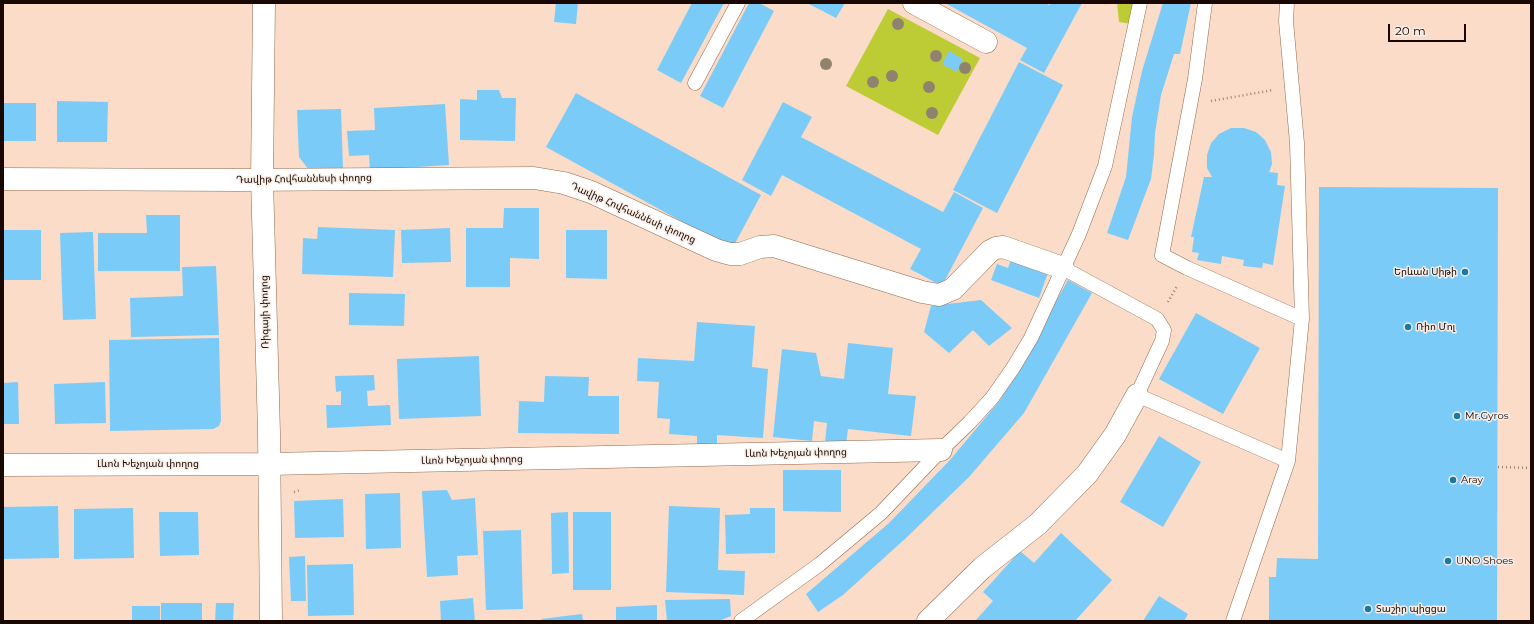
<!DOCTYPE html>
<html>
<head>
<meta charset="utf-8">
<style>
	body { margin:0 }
	#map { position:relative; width:1534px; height:624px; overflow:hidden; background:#fbdcc8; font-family:Montserrat,sans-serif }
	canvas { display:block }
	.frame { position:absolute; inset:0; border:4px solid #180801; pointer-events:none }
	.scale { position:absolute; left:1388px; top:24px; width:78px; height:18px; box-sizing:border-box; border:2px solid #180801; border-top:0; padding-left:5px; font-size:12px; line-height:14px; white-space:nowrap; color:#180801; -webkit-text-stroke:3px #f8eee7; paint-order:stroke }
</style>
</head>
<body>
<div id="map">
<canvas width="1534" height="624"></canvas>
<div class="frame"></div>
<div class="scale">20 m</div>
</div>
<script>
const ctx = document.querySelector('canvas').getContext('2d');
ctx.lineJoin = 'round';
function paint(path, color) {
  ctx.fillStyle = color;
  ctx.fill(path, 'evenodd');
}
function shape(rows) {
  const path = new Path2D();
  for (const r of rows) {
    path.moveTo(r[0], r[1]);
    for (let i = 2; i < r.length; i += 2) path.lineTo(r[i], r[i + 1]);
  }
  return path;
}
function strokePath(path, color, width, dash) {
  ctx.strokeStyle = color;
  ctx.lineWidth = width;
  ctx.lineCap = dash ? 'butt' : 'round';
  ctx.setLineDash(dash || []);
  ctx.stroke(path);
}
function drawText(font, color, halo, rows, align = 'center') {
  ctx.font = font + ' Montserrat,"Noto Sans Armenian",sans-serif';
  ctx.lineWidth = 3;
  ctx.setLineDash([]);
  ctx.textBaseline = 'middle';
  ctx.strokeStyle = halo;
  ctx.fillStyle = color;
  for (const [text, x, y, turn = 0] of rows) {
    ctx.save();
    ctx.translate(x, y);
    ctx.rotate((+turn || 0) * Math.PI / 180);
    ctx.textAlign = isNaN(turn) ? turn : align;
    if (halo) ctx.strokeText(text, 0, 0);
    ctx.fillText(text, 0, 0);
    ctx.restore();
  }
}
paint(shape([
	[1117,3,1134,3,1131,24,1119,22],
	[888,9,980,58,938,135,846,86]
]), '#bdcc35');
paint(shape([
	[556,3,578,3,576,24,554,22],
	[692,3,724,3,681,83,657,70],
	[749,3,759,3,774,11,723,108,700,96],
	[807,3,845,3,836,18],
	[945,3,1045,3,1049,5,1051,3,1082,3,1044,73,1020,60,1027,48],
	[1163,3,1191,3,1180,54,1174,54,1161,95,1155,133,1154,155,1151,179,1128,240,1107,233,1126,177,1132,117,1142,71],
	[949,51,963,59,957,72,942,64],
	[1019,62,1063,85,997,213,953,190],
	[477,90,499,90,502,98,516,98,515,141,460,140,460,99,477,100],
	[576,93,761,195,732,249,546,147],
	[57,101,108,102,107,142,57,142],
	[783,102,812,117,801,137,943,212,954,192,983,208,942,286,910,269,921,249,782,175,771,196,742,180],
	[3,103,36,103,36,141,3,141],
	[445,104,449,165,370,170,369,155,349,156,347,131,375,130,374,108],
	[341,109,343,169,309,170,299,157,297,110],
	[1231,128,1244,128,1256,132,1265,140,1271,152,1272,164,1269,172,1278,173,1277,185,1285,186,1273,265,1263,263,1262,268,1243,266,1244,260,1222,256,1221,264,1197,260,1199,253,1192,252,1194,237,1191,237,1204,177,1212,177,1207,168,1207,155,1211,143,1219,134],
	[1319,187,1498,188,1497,621,1269,621,1269,577,1276,577,1277,558,1318,559],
	[504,208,539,208,539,259,510,258,510,287,466,287,466,228,503,228],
	[146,215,180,215,180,271,98,271,98,233,147,233],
	[318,227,395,230,393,277,302,274,303,238,317,239],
	[450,228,451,262,402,263,401,230],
	[3,230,41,230,41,280,3,280],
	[566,230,607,230,607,279,566,278],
	[93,232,96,319,63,320,60,233],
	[1012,257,1049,270,1039,298,991,280,997,264,1008,268],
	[216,266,219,335,131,337,130,298,183,296,182,267],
	[1068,280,1092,293,1024,413,969,477,906,538,843,595,818,612,806,594,889,523,950,460,1001,399],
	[349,293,405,294,404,326,349,325],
	[981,300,1012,328,989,346,973,330,949,353,924,332,931,306],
	[1196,313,1260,348,1223,414,1159,379],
	[697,322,755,326,752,367,768,369,763,438,717,435,717,446,697,444,697,436,669,434,670,419,657,418,659,382,637,381,638,358,694,361],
	[219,338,221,421,219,426,213,429,110,431,109,340],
	[848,343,893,348,888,394,916,396,911,436,848,429,846,445,825,443,827,423,814,421,812,441,773,437,782,349,816,353,821,376,844,379],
	[479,356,481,416,399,419,397,359],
	[374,375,375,390,367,391,368,406,390,405,391,425,327,428,326,405,341,405,341,391,336,392,335,376],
	[545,376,589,377,588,396,619,396,619,434,518,433,519,401,544,402],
	[18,382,19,424,3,424,3,383],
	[105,382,106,423,55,424,54,384],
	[1159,436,1201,462,1163,527,1120,502],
	[783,470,841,470,841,512,783,511],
	[447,490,452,500,475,498,478,555,457,556,458,575,427,577,422,491],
	[400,493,401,548,366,549,365,494],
	[343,499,344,537,295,538,294,501],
	[58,506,59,558,3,559,3,507],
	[669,506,720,508,718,570,745,571,744,595,666,592],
	[133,508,134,558,74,559,74,509],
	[750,508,775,508,775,553,726,554,725,515,750,514],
	[159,512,198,512,199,555,160,556],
	[568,512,569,573,552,574,551,513],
	[573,512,611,512,611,590,573,590],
	[521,530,523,609,486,610,483,531],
	[1061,533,1112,580,1075,621,975,621,993,601,983,592,1020,551,1034,563],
	[305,556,306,601,291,601,289,557],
	[353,564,354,615,308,616,307,565],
	[1159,596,1188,614,1184,621,1143,621],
	[473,598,475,621,441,621,440,601],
	[730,599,731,616,719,621,667,621,665,600],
	[161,603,202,603,202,621,161,621],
	[216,603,234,603,233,621,215,621],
	[657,605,657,621,616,621,616,607],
	[132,606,160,606,160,621,132,621],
	[582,614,583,621,542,621,541,619]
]), '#7bcbf9');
const service = shape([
	[1205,3,1195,79,1162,255,1187,268,1302,319],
	[695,83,738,3],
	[1063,268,1157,319,1164,330,1162,341,1137,395,1288,461],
	[741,621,820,564,881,513,941,450,969,423,992,398,1013,368,1031,338,1079,234,1105,166,1140,3],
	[1233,621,1288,461,1302,319,1297,143,1286,21,1287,3]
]);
const minor = shape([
	[914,3,986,42],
	[3,179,238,180,534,178,564,183,591,192,716,250,730,254,740,254,760,247,774,246,922,292,939,295,953,289,990,251,996,248,1003,247,1063,268],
	[269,464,941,450],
	[928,621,982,568,1038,524,1087,474,1115,435,1137,395]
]);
const tertiary = shape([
	[264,3,262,179,269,433,271,621],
	[3,465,269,464]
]);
strokePath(service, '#94684a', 15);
strokePath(minor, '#94684a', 23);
strokePath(tertiary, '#94684a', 23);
strokePath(shape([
	[1106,3,1108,4],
	[1211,101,1273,90],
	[1168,302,1177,286],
	[1498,467,1531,468],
	[294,492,301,490]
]), '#9d8475', 2.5, [1, 3]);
strokePath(service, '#fff', 14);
strokePath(minor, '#fff', 22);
strokePath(tertiary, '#fff', 22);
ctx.fillStyle = '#8f836d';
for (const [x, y] of [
	[898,24],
	[936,56],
	[826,64],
	[965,68],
	[892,76],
	[873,82],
	[929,87],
	[932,113]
]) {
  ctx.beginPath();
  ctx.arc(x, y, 6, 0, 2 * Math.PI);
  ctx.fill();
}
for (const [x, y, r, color] of [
	[1465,272,4,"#1979a6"],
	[1408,327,4,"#1979a6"],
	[1457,416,4,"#1979a6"],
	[1453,480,4,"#1979a6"],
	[1448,561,4,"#1979a6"],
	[1368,609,4,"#1979a6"]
]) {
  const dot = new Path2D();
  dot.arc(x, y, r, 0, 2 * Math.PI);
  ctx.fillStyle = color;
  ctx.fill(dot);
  strokePath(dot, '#f8eee7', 1.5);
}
drawText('10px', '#180801', '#f8eee7', [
	["Դավիթ Հովհաննեսի փողոց",304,179,-1],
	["Դավիթ Հովհաննեսի փողոց",633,213,24],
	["Ռիգայի փողոց",265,312,-91],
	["Լևոն Խեչոյան փողոց",796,453,-1],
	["Լևոն Խեչոյան փողոց",472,460,-1],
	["Լևոն Խեչոյան փողոց",148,464]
]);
drawText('10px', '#180801', '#f8eee7', [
	["Երևան Սիթի",1457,272,"right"],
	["Ռիո Մոլ",1416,327],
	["Mr.Gyros",1465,416],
	["Aray",1461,480],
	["UNO Shoes",1456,561],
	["Տաշիր պիցցա",1376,609]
], 'left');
</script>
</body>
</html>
